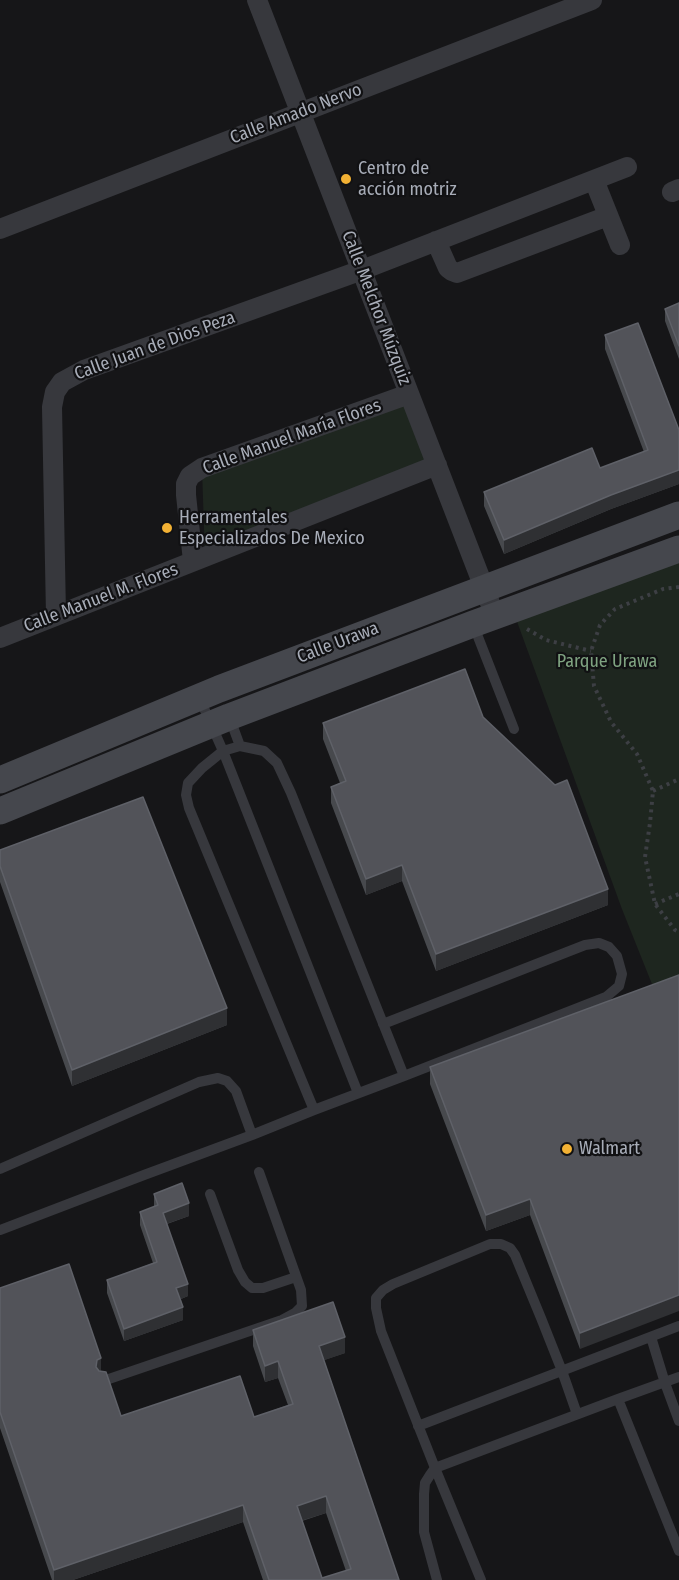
<!DOCTYPE html>
<html>
<head>
<meta charset="utf-8">
<style>
	body { margin:0 }
	canvas { display:block; background:#161618 }
</style>
</head>
<body>
<canvas width="679" height="1580"></canvas>
<script>
const ctx = document.querySelector('canvas').getContext('2d');
ctx.lineJoin = 'round';
function paint(path, color) {
  ctx.fillStyle = color;
  ctx.fill(path, 'evenodd');
}
function shape(rows) {
  const path = new Path2D();
  for (const r of rows) {
    path.moveTo(r[0], r[1]);
    for (let i = 2; i < r.length; i += 2) path.lineTo(r[i], r[i + 1]);
  }
  return path;
}
function strokePath(path, color, width, dash) {
  ctx.strokeStyle = color;
  ctx.lineWidth = width;
  ctx.lineCap = dash ? 'butt' : 'round';
  ctx.setLineDash(dash || []);
  ctx.stroke(path);
}
function drawText(font, color, halo, rows, align = 'center') {
  ctx.font = font + ' "Fira Sans Condensed",sans-serif';
  ctx.lineWidth = 4.5;
  ctx.setLineDash([]);
  ctx.textBaseline = 'middle';
  ctx.strokeStyle = halo;
  ctx.fillStyle = color;
  for (const [text, x, y, turn = 0] of rows) {
    ctx.save();
    ctx.translate(x, y);
    ctx.rotate((+turn || 0) * Math.PI / 180);
    ctx.textAlign = isNaN(turn) ? turn : align;
    if (halo) ctx.strokeText(text, 0, 0);
    ctx.fillText(text, 0, 0);
    ctx.restore();
  }
}
paint(shape([
	[409,394,437,465,205,557,202,468],
	[679,554,679,991,658,999,622,909,515,616]
]), '#1e261f');
strokePath(shape([
	[679,587,663,589,615,609,600,625,591,651,594,686,611,722,637,754,653,791,650,823,645,857,655,904,675,930,679,932],
	[527,629,546,640,591,651],
	[653,791,679,779],
	[655,904,679,894]
]), '#3d3f44', 4, [3, 4.5]);
strokePath(shape([
	[473,624,514,729],
	[199,697,223,751,358,1093],
	[229,716,240,746],
	[314,1110,189,808,186,795,188,783,202,768,223,751,240,746,264,751,277,763,291,793,404,1076],
	[0,1169,199,1082,218,1078,227,1081,236,1091,252,1135],
	[210,1194,238,1270,245,1282,252,1288,263,1288,296,1277],
	[0,1230,144,1175,252,1135,314,1110,404,1076,606,997,619,986,622,974,617,956,609,947,599,943,585,945,383,1024],
	[651,1337,665,1383,679,1421],
	[103,1381,282,1320,295,1313,302,1306,301,1290,259,1172],
	[618,1399,679,1551],
	[577,1414,562,1371,541,1318,515,1255,510,1248,501,1244,490,1244,393,1284,383,1290,376,1298,376,1308,381,1331,435,1468,618,1399,679,1377],
	[418,1426,679,1326],
	[437,1580,424,1532,424,1494,425,1483,430,1475,435,1468,481,1580]
]), '#37383d', 10);
strokePath(shape([
	[257,0,495,616],
	[594,180,620,245],
	[672,192,679,189],
	[0,229,592,0],
	[436,241,448,268,452,271,457,273,608,216],
	[193,561,186,495,186,484,190,476,202,468,409,394],
	[56,615,52,407,55,392,62,382,84,370,362,270,627,167],
	[0,638,437,465]
]), '#37383d', 20);
strokePath(shape([
	[0,780,219,689,679,515],
	[0,811,229,717,473,624,679,549]
]), '#45474d', 27);
paint(shape([
	[679,303,679,359,665,321,665,309],
	[605,335,679,430,679,484,611,509,504,554,484,506,484,492,600,468,644,452,605,349],
	[483,717,608,905,436,971,402,881,366,895,331,803,331,787,340,783,323,739,323,723],
	[0,850,227,1025,72,1086,0,882],
	[679,975,580,1349,530,1215,486,1231,430,1084,430,1067],
	[154,1194,189,1216,167,1224,188,1296,181,1299,183,1320,124,1341,107,1293,107,1280,153,1263,140,1225,140,1212,154,1207],
	[0,1288,101,1371,121,1416,254,1417,288,1405,278,1378,265,1382,253,1346,253,1330,345,1353,324,1360,399,1580,263,1580,243,1522,73,1580,52,1580,0,1428],
	[326,1513,346,1571,322,1578,302,1521]
]), '#47494d');
paint(shape([
	[679,470,679,484,611,509,504,554,504,540,611,495],
	[402,865,402,881,366,895,366,879],
	[608,889,608,905,436,971,436,954],
	[227,1008,227,1025,72,1086,72,1070],
	[530,1199,530,1215,486,1231,486,1215],
	[189,1203,189,1216,163,1225,163,1213],
	[188,1284,188,1296,176,1301,176,1288],
	[679,1295,679,1311,580,1349,580,1333],
	[183,1307,183,1320,124,1341,124,1329],
	[345,1337,345,1353,319,1362,319,1346],
	[101,1358,101,1374,96,1367,97,1360],
	[278,1361,278,1378,265,1382,265,1366],
	[326,1496,326,1513,297,1522,297,1506],
	[243,1505,243,1522,73,1580,54,1580,54,1570]
]), '#2f3033');
const building = shape([
	[679,303,679,346,665,309,679,303],
	[638,323,679,430,679,470,611,495,504,540,484,492,592,448,600,468,648,450,605,335,638,323],
	[465,669,483,717,555,785,567,780,608,889,436,954,402,865,366,879,331,787,346,781,323,723,465,669],
	[143,797,227,1008,72,1070,0,866,0,850,143,797],
	[679,975,679,1295,580,1333,530,1199,486,1215,430,1067,679,975],
	[182,1183,189,1203,163,1213,188,1284,176,1288,183,1307,124,1329,107,1280,157,1262,140,1212,158,1205,154,1194,182,1183],
	[69,1264,101,1358,97,1360,96,1367,99,1371,106,1372,121,1416,240,1376,254,1417,293,1404,278,1361,265,1366,253,1330,333,1302,345,1337,319,1346,399,1580,269,1580,243,1505,54,1570,0,1412,0,1288,69,1264],
	[326,1496,351,1569,322,1578,297,1506,326,1496]
]);
paint(building, '#525359');
strokePath(building, '#5f6168', 1.5);
for (const [x, y, r, color] of [
	[346,179,6,"#f2b134"],
	[167,528,6,"#f2b134"],
	[567,1149,6,"#f2b134"]
]) {
  const dot = new Path2D();
  dot.arc(x, y, r, 0, 2 * Math.PI);
  ctx.fillStyle = color;
  ctx.fill(dot);
  strokePath(dot, '#111113', 2);
}
drawText('18px', '#a8adb8', '#111113', [
	["Calle Amado Nervo",296,114,-21],
	["Calle Melchor Múzquiz",376,308,69],
	["Calle Juan de Dios Peza",155,346,-20],
	["Calle Manuel María Flores",292,437,-20],
	["Calle Manuel M. Flores",101,598,-21],
	["Calle Urawa",338,643,-21]
]);
drawText('18px', '#a8adb8', '#111113', [
	["Centro de",358,169],
	["acción motriz",358,190],
	["Herramentales",179,518],
	["Especializados De Mexico",179,539],
	["Walmart",579,1149]
], 'left');
drawText('18px', '#7fa381', '#111113', [
	["Parque Urawa",607,662]
]);
</script>
</body>
</html>
